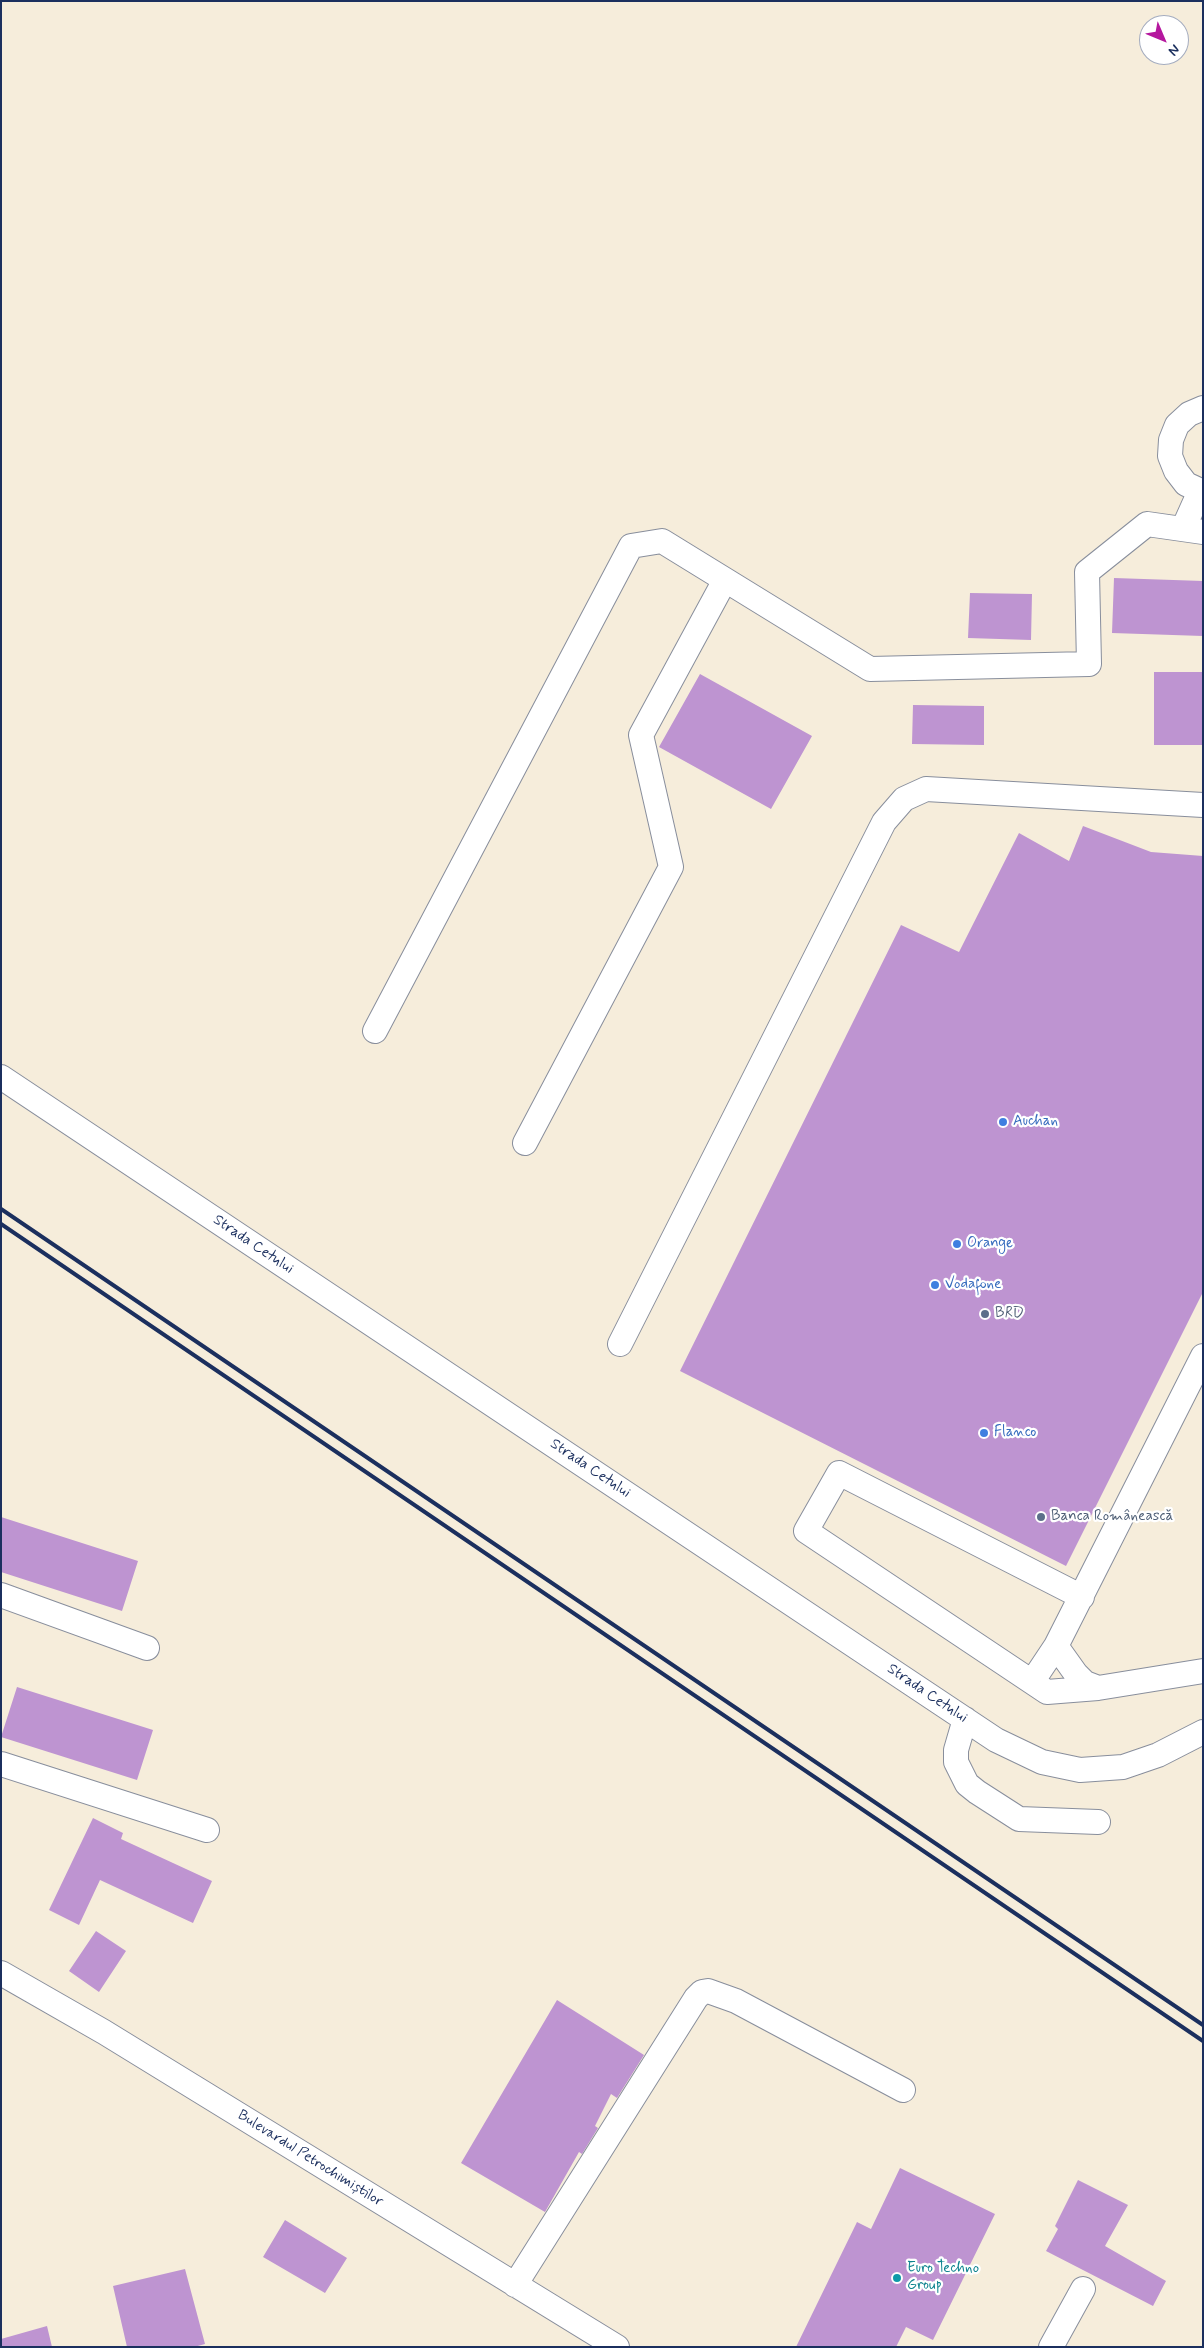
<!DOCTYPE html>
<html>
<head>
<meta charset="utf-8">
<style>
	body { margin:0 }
	#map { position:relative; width:1204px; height:2348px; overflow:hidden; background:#f6eddb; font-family:Mynerve,sans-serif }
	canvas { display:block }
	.frame { position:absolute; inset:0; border:2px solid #1b2f5e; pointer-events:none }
	.north { position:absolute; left:1139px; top:15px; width:50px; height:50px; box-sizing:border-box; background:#fff; border:1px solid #a4acbf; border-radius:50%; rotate:135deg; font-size:14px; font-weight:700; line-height:20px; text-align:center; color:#1b2f5e }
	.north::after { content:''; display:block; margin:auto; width:18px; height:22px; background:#b5179e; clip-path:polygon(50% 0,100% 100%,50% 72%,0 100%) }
</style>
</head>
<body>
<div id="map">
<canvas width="1204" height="2348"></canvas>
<div class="frame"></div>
<div class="north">N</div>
</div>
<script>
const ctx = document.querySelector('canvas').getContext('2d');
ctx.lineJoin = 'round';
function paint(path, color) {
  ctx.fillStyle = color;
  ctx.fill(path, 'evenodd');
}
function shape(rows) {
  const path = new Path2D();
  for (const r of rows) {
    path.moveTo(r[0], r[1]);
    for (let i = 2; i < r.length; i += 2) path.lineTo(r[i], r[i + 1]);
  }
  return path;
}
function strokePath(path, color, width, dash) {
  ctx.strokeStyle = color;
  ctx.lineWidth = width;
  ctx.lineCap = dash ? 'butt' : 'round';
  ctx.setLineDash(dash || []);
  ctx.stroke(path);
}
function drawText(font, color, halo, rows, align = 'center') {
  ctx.font = font + ' Mynerve,sans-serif';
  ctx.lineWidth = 4.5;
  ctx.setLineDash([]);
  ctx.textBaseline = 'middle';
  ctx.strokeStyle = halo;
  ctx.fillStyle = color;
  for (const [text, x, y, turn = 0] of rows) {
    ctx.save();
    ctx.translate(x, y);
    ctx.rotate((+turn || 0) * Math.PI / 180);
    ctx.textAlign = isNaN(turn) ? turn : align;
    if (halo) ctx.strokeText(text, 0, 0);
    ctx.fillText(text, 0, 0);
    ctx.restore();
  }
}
paint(shape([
	[1114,578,1203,581,1203,636,1112,633],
	[970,593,1032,594,1031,640,968,638],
	[1154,672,1203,672,1203,745,1154,745],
	[700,674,812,736,771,809,659,747],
	[913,705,984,706,984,745,912,744],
	[1083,826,1151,852,1203,856,1203,1292,1066,1566,680,1371,901,925,959,952,1019,833,1069,861],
	[1,1517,138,1561,122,1611,1,1572],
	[17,1687,153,1730,137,1780,1,1737],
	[93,1818,123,1833,121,1839,212,1881,193,1923,100,1880,79,1925,49,1910],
	[96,1931,126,1951,99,1992,69,1971],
	[557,2000,644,2055,617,2098,611,2094,595,2126,598,2128,582,2154,579,2152,545,2212,461,2163],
	[900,2168,995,2214,933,2340,906,2327,896,2347,796,2347,857,2222,871,2229],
	[1078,2180,1128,2205,1105,2246,1166,2281,1153,2306,1046,2251,1058,2229,1055,2226],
	[285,2220,347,2258,325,2293,263,2257],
	[185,2269,205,2344,194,2347,127,2347,113,2286],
	[47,2326,52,2347,1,2347,1,2339]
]), '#be94d1');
const minor = shape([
	[1203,408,1189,414,1177,425,1171,440,1170,456,1176,471,1186,484,1203,492],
	[1183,529,1200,491],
	[375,1031,631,546,662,541,870,669,1089,664,1087,572,1147,524,1203,532],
	[1,1077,996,1740,1042,1762,1080,1770,1123,1767,1158,1755,1203,1732],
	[525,1143,671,867,641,735,725,580],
	[620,1344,884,822,904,799,926,789,1203,805],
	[1203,1356,1056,1646,1076,1674,1085,1683,1098,1688,1203,1671],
	[1,1595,147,1648],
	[1082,1597,839,1473,806,1531,1047,1692,1098,1688],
	[1032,1682,1056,1646],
	[965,1719,956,1750,956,1762,967,1784,977,1792,1019,1819,1098,1822],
	[1,1764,207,1830],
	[1,1973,104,2032,617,2347],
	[515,2285,696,1998,702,1992,708,1991,736,2001,903,2090],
	[1051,2347,1083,2289]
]);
strokePath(minor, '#888e9c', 26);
strokePath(minor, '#fff', 24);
strokePath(shape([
	[1,1209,1203,2025],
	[1,1224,1203,2041]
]), '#1b2f5e', 4);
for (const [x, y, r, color] of [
	[1003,1122,5,"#3f7fe0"],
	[957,1244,5,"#3f7fe0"],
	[935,1285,5,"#3f7fe0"],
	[985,1314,5,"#5c6f8a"],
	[984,1433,5,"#3f7fe0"],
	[1041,1517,5,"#5c6f8a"],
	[897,2278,5,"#0f9aa8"]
]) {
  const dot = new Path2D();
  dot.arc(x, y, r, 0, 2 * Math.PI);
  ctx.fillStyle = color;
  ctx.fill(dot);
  strokePath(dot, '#fff', 2);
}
drawText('15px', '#366cbe', '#fff', [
	["Auchan",1013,1122],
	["Orange",967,1244],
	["Vodafone",945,1285],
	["Flanco",994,1433]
], 'left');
drawText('15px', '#1b2f5e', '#fff', [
	["Strada Cetului",253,1245,34],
	["Strada Cetului",590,1469,34],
	["Strada Cetului",927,1694,34],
	["Bulevardul Petrochimiștilor",310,2159,32]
]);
drawText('15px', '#4e5e75', '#fff', [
	["BRD",995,1314],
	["Banca Românească",1051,1517]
], 'left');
drawText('15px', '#0d838f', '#fff', [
	["Euro Techno",907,2269],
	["Group",907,2286]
], 'left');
</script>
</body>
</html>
